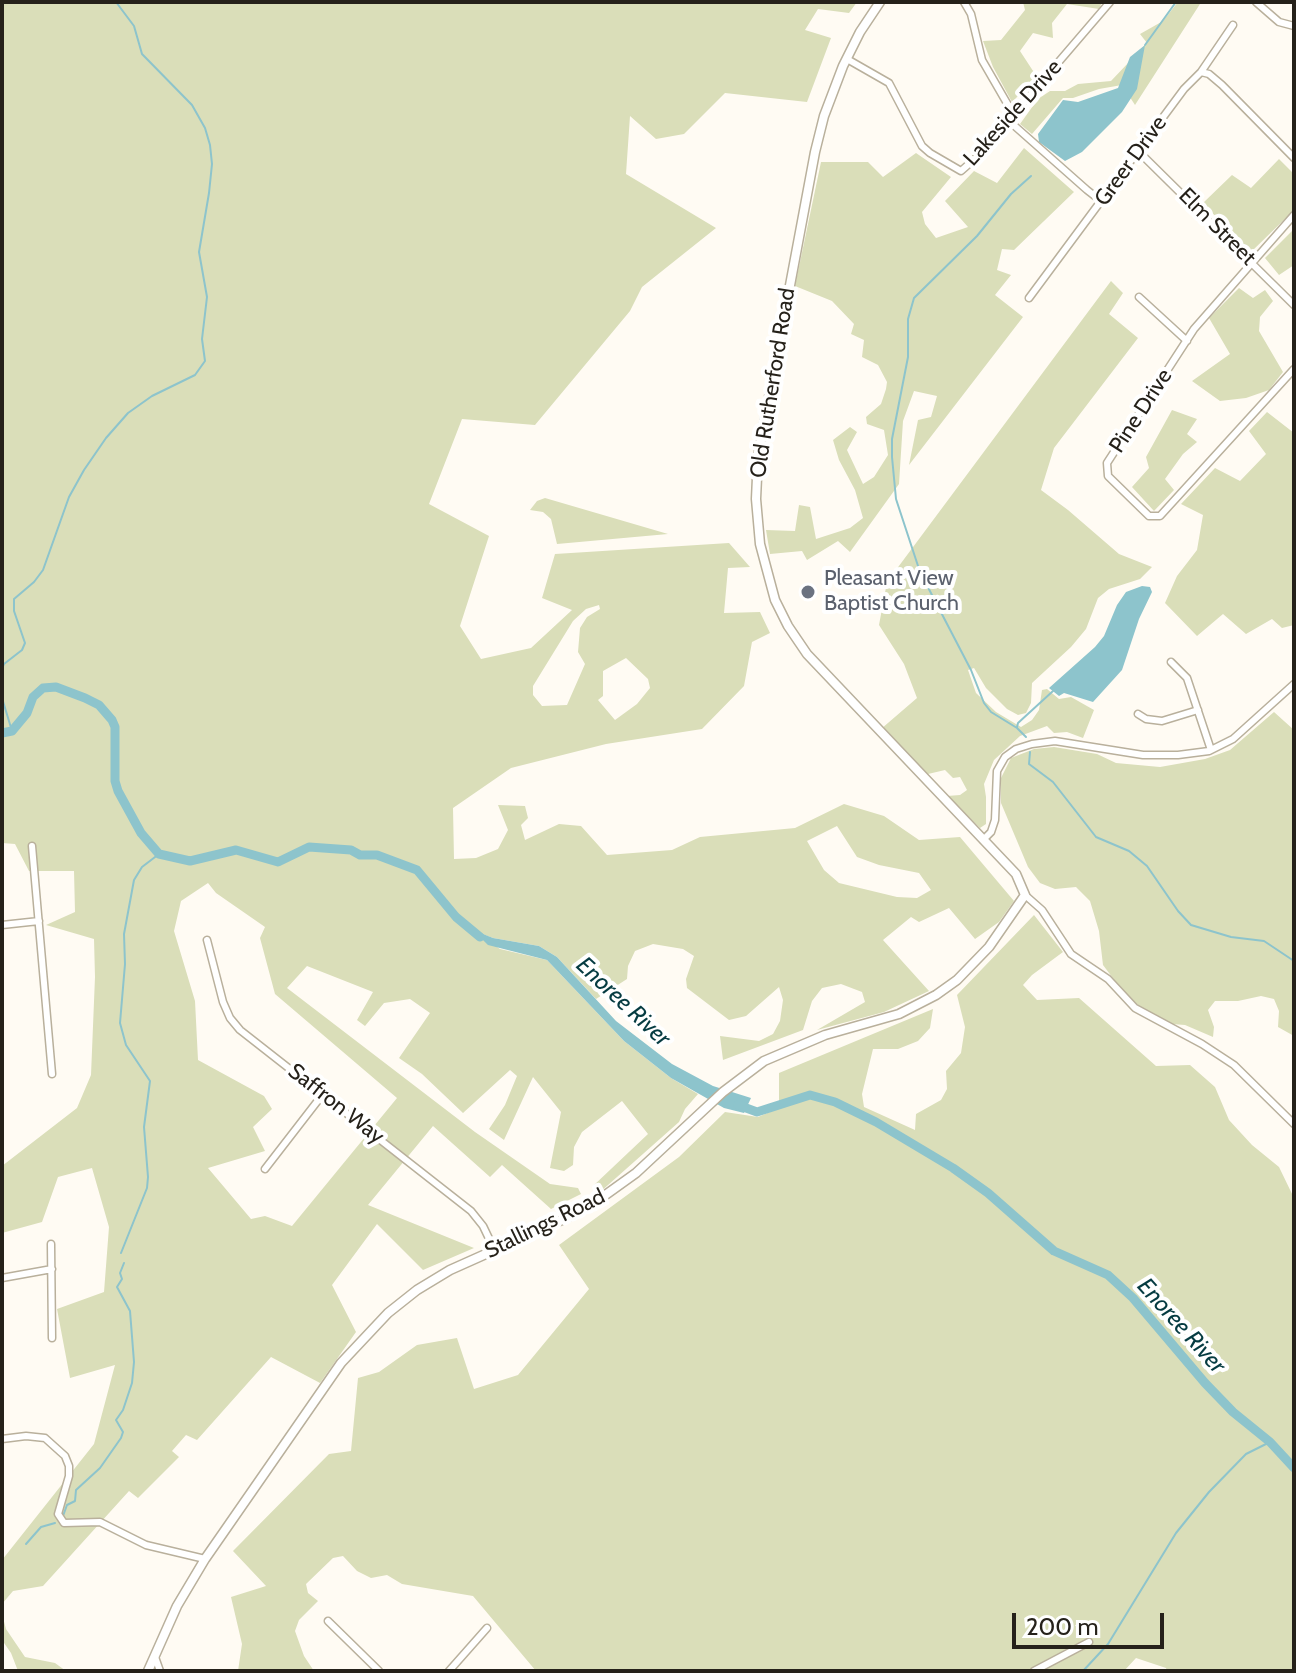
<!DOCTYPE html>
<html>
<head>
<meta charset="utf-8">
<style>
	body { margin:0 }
	#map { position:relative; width:1296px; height:1673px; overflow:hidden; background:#fffbf3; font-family:Cabin,sans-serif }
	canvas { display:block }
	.frame { position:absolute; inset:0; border:4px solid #25211a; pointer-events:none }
	.scale { position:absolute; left:1012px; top:1613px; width:152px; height:36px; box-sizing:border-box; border:4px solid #25211a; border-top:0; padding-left:10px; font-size:24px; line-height:28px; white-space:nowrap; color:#25211a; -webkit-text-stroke:6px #fff; paint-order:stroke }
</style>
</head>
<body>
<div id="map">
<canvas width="1296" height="1673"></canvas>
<div class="frame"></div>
<div class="scale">200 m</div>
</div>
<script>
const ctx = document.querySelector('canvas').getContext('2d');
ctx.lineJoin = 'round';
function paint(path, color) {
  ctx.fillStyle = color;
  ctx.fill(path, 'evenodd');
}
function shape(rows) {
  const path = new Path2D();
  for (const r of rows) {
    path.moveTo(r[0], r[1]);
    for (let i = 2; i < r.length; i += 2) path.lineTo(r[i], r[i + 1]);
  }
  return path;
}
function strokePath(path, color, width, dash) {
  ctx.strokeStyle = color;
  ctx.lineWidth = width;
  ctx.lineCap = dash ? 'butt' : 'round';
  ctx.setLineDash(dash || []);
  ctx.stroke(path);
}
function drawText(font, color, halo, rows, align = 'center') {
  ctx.font = font + ' Cabin,sans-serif';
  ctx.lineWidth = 8;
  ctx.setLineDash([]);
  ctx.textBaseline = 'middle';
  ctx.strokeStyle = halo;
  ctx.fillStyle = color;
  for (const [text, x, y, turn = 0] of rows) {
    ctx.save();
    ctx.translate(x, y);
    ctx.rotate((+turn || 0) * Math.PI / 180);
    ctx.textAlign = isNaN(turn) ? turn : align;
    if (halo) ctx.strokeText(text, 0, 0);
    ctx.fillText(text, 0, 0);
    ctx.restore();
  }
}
paint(shape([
	[2,2,857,2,849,13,818,9,805,30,831,38,807,102,725,93,684,134,656,139,630,116,626,174,716,228,642,287,630,311,535,425,462,419,429,504,489,536,460,626,481,659,531,648,572,610,542,598,555,554,729,543,750,567,728,568,724,613,760,612,770,633,752,642,744,686,702,729,606,744,511,768,453,808,454,859,476,858,498,849,508,830,498,805,525,806,528,818,521,825,525,840,559,824,581,826,607,855,672,850,700,837,795,828,844,804,884,816,919,840,960,837,1014,901,999,922,975,939,949,908,919,922,911,917,883,940,929,991,884,1012,817,1030,865,1002,862,992,841,984,822,988,812,1001,803,1030,723,1060,720,1036,759,1041,773,1034,780,1021,783,1000,779,987,746,1016,729,1020,687,988,686,979,694,956,683,949,653,944,635,951,628,966,627,979,596,999,557,957,539,946,493,938,474,931,500,949,547,960,624,1041,671,1078,698,1094,685,1109,679,1122,599,1193,593,1186,648,1134,622,1101,582,1132,574,1147,573,1165,564,1171,550,1168,561,1112,533,1077,504,1140,489,1129,505,1105,517,1076,510,1070,463,1113,422,1074,399,1058,430,1013,410,999,384,1003,365,1026,357,1020,373,992,307,966,287,988,475,1132,550,1184,578,1188,581,1194,551,1209,502,1165,490,1177,433,1126,368,1205,474,1248,423,1270,377,1224,332,1285,356,1332,320,1383,271,1357,197,1440,186,1435,172,1451,179,1457,138,1498,129,1491,43,1586,13,1591,2,1604,2,1560,94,1444,115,1365,70,1378,57,1309,104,1292,109,1227,92,1168,58,1177,42,1222,2,1233,2,1166,77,1108,91,1075,95,977,94,939,46,925,75,912,74,871,29,871,15,844,2,843],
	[599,605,600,609,587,617,580,628,578,652,585,664,567,705,542,706,533,695,533,686,573,621,586,609],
	[626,658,648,679,650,688,637,704,615,720,598,700,603,696,603,671],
	[837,826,857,857,879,865,919,873,931,890,917,898,897,897,839,883,824,870,807,841],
	[208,883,216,893,265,927,260,938,275,994,397,1098,292,1226,265,1216,251,1219,208,1168,265,1151,253,1127,272,1109,264,1096,198,1060,195,1001,174,931,181,901],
	[1023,2,1102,2,1099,9,1067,4,1052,23,1053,38,1033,33,1020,51,1037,77,1012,102,993,67,983,41,1001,40,1025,10],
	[1178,2,1200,4,1135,105,1122,85,1099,89,1073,98,1063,98,1032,134,1020,124,1038,99,1050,91,1065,91,1078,84,1111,81,1147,43,1140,34,1163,21],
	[1024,148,1074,192,1014,250,1002,249,997,270,1011,275,995,295,1023,317,909,465,918,420,931,417,937,396,914,391,903,421,899,484,850,552,838,541,807,560,802,551,770,554,766,530,795,531,799,505,810,507,816,539,850,528,863,518,855,490,839,460,833,440,850,427,857,432,847,450,863,484,874,477,888,455,884,430,867,424,866,417,881,404,886,389,887,382,878,365,862,357,864,340,851,334,854,324,832,301,795,286,821,162,868,162,883,177,916,153,951,177,922,212,925,224,936,238,968,227,945,201,974,171,997,183],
	[1279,159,1294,174,1294,210,1250,253,1203,203,1232,175,1251,188],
	[1294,229,1294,265,1279,275,1265,258],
	[1111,281,1123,293,1109,314,1138,338,1054,448,1041,490,1068,510,1119,554,1152,567,1140,579,1109,589,1098,598,1086,629,1071,647,1032,683,1031,703,1026,713,1018,715,1007,709,986,688,974,668,968,670,976,693,996,712,1021,727,1032,720,1039,710,1042,690,1047,689,1059,699,1071,697,1094,710,1083,738,1067,732,1054,733,1047,726,1020,736,994,760,984,784,986,797,986,824,980,828,947,796,960,795,967,790,960,777,953,778,945,770,928,774,917,768,881,729,917,698,904,664,879,625,887,582],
	[1239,288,1253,298,1265,290,1273,301,1260,317,1259,331,1283,372,1269,390,1246,398,1220,401,1192,381,1230,354,1209,318],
	[1172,410,1197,419,1187,434,1197,442,1183,454,1165,479,1174,490,1154,511,1132,487,1149,468,1146,457],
	[1267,412,1294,433,1294,625,1282,628,1272,619,1246,634,1223,614,1197,636,1165,603,1177,576,1197,550,1203,515,1181,504,1215,468,1240,481,1266,454,1249,431],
	[545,498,668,534,557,544,551,519,543,512,530,510,537,501],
	[1274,712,1294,730,1294,1036,1278,1027,1279,1011,1274,999,1261,996,1238,1001,1215,1001,1208,1010,1214,1027,1213,1037,1185,1025,1172,1024,1140,1007,1121,989,1103,965,1099,931,1090,901,1076,887,1055,889,1040,883,1028,867,1001,803,1001,778,1011,758,1034,749,1054,747,1097,754,1116,763,1160,767,1205,759,1230,750],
	[1034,915,1063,952,1032,975,1023,985,1037,1000,1079,998,1156,1066,1190,1065,1215,1087,1229,1120,1252,1145,1279,1167,1294,1198,1294,1671,1167,1671,1166,1668,1136,1658,1124,1671,536,1671,473,1596,402,1584,387,1575,371,1578,357,1571,343,1556,333,1558,306,1584,308,1593,318,1601,299,1620,295,1631,304,1656,314,1671,238,1671,242,1644,231,1597,266,1586,233,1551,329,1454,351,1451,358,1378,379,1372,417,1345,457,1338,474,1389,518,1375,589,1289,559,1245,679,1157,725,1112,758,1117,779,1108,779,1073,933,1009,930,1028,918,1041,898,1049,873,1049,862,1094,864,1107,915,1130,916,1114,941,1100,947,1089,946,1071,961,1053,965,1027,957,995],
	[2,1614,6,1629,25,1657,55,1663,66,1671,18,1671,11,1653,2,1640]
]), '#dadeb9');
paint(shape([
	[1145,45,1137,89,1122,112,1082,152,1065,161,1039,142,1038,134,1063,100,1078,102,1118,88,1130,57],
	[1142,586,1150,587,1152,592,1139,619,1122,670,1093,702,1064,693,1059,696,1049,688,1095,647,1104,636,1117,605,1126,592],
	[473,930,493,938,539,946,557,957,616,1021,672,1064,713,1086,751,1098,744,1113,724,1108,671,1078,624,1041,547,960,488,945]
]), '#8dc4cc');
strokePath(shape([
	[1145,45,1176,2],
	[2,669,4,664,22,650,25,643,14,611,14,599,34,582,43,570,69,497,84,470,106,438,128,413,152,396,195,375,205,361,202,339,207,297,199,252,209,193,212,164,210,145,205,128,192,105,142,54,134,26,116,2],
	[2,698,12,731],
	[1017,727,1018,723,1053,691],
	[1026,737,1017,728,991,712,984,703,971,670,920,572,896,499,892,457,892,439,908,357,908,319,914,298,977,236,1011,194,1031,176],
	[1030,752,1029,764,1053,782,1096,837,1129,851,1147,866,1178,911,1191,925,1231,937,1264,941,1294,961],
	[121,1253,147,1188,148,1177,144,1127,150,1081,126,1045,120,1023,125,964,124,934,134,880,142,867,159,854],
	[63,1516,67,1505,75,1501,76,1490,100,1468,121,1438,123,1432,116,1420,123,1410,132,1383,134,1362,130,1311,117,1287,122,1279,120,1273,124,1263],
	[26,1544,41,1527,55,1523],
	[708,1671,734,1671],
	[1083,1671,1108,1644,1176,1533,1209,1492,1246,1454,1270,1442]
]), '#8dc4cc', 2);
strokePath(shape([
	[2,733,12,731,27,713,33,697,43,688,56,687,85,698,99,705,112,720,115,727,115,781,118,791,141,833,159,854,190,861,236,850,278,862,309,847,351,850,360,855,377,855,417,870,456,917,480,937],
	[738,1105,757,1112,810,1095,835,1102,876,1122,953,1168,988,1193,1054,1251,1108,1275,1133,1298,1205,1383,1233,1412,1270,1442,1294,1468]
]), '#8dc4cc', 9);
const minor = shape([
	[964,2,971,14,982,60,1008,105,1016,112],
	[1256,2,1279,22,1294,26],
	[847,59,889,83,922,146,930,153,961,171,978,156,1110,2],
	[1201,72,1209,74,1222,85,1294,158],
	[1009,121,1087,190,1096,197,1103,198],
	[1138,151,1294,305],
	[1294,215,1194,329,1107,463,1108,476,1149,516,1160,516,1294,369],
	[1139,297,1187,341],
	[1029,298,1184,89,1201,72,1233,25],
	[1171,662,1187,678,1211,750],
	[1138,714,1146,719,1162,721,1198,710],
	[983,840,991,832,995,820,997,771,1005,757,1016,749,1032,744,1055,741,1143,755,1178,755,1209,751,1233,739,1294,684],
	[32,846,52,1074],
	[1025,895,1042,910,1071,954,1108,979,1135,1008,1202,1044,1234,1065,1294,1124],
	[2,925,39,921],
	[207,940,223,1002,230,1018,240,1030,471,1211,483,1226,494,1249],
	[265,1169,323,1094],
	[51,1244,52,1338],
	[2,1278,52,1269],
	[2,1439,26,1436,45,1438,65,1456,69,1466,69,1476,58,1514,64,1523,100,1522,146,1545,205,1559],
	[328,1621,379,1671],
	[155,1657,160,1671],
	[449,1671,487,1628],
	[1034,1671,1089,1642]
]);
const tertiary = shape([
	[148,1671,177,1606,205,1559,341,1363,388,1313,417,1290,450,1270,564,1219,597,1201,636,1173,723,1092,764,1061,825,1035,899,1014,936,995,957,980,989,947,1025,895,1016,874,807,654,788,626,775,600,760,544,756,499,758,456,815,152,824,116,843,66,860,32,880,2]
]);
strokePath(minor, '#b9b09c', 9);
strokePath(tertiary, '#b9b09c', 11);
strokePath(minor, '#fff', 6);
strokePath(tertiary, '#fff', 8);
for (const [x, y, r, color] of [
	[808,592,8,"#6b7280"]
]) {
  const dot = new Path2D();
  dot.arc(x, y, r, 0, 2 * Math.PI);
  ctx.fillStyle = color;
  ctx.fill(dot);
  strokePath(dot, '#fff', 3);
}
drawText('22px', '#25211a', '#fff', [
	["Lakeside Drive",1013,113,-48],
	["Greer Drive",1131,161,-54],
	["Elm Street",1217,227,45],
	["Old Rutherford Road",773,383,-81],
	["Pine Drive",1141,411,-57],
	["Saffron Way",336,1104,38],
	["Stallings Road",545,1224,-26]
]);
drawText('22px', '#5b616d', '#fff', [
	["Pleasant View",824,579],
	["Baptist Church",824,604]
], 'left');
drawText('italic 24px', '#053b41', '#fff', [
	["Enoree River",623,1002,43],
	["Enoree River",1181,1326,48]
]);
</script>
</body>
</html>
